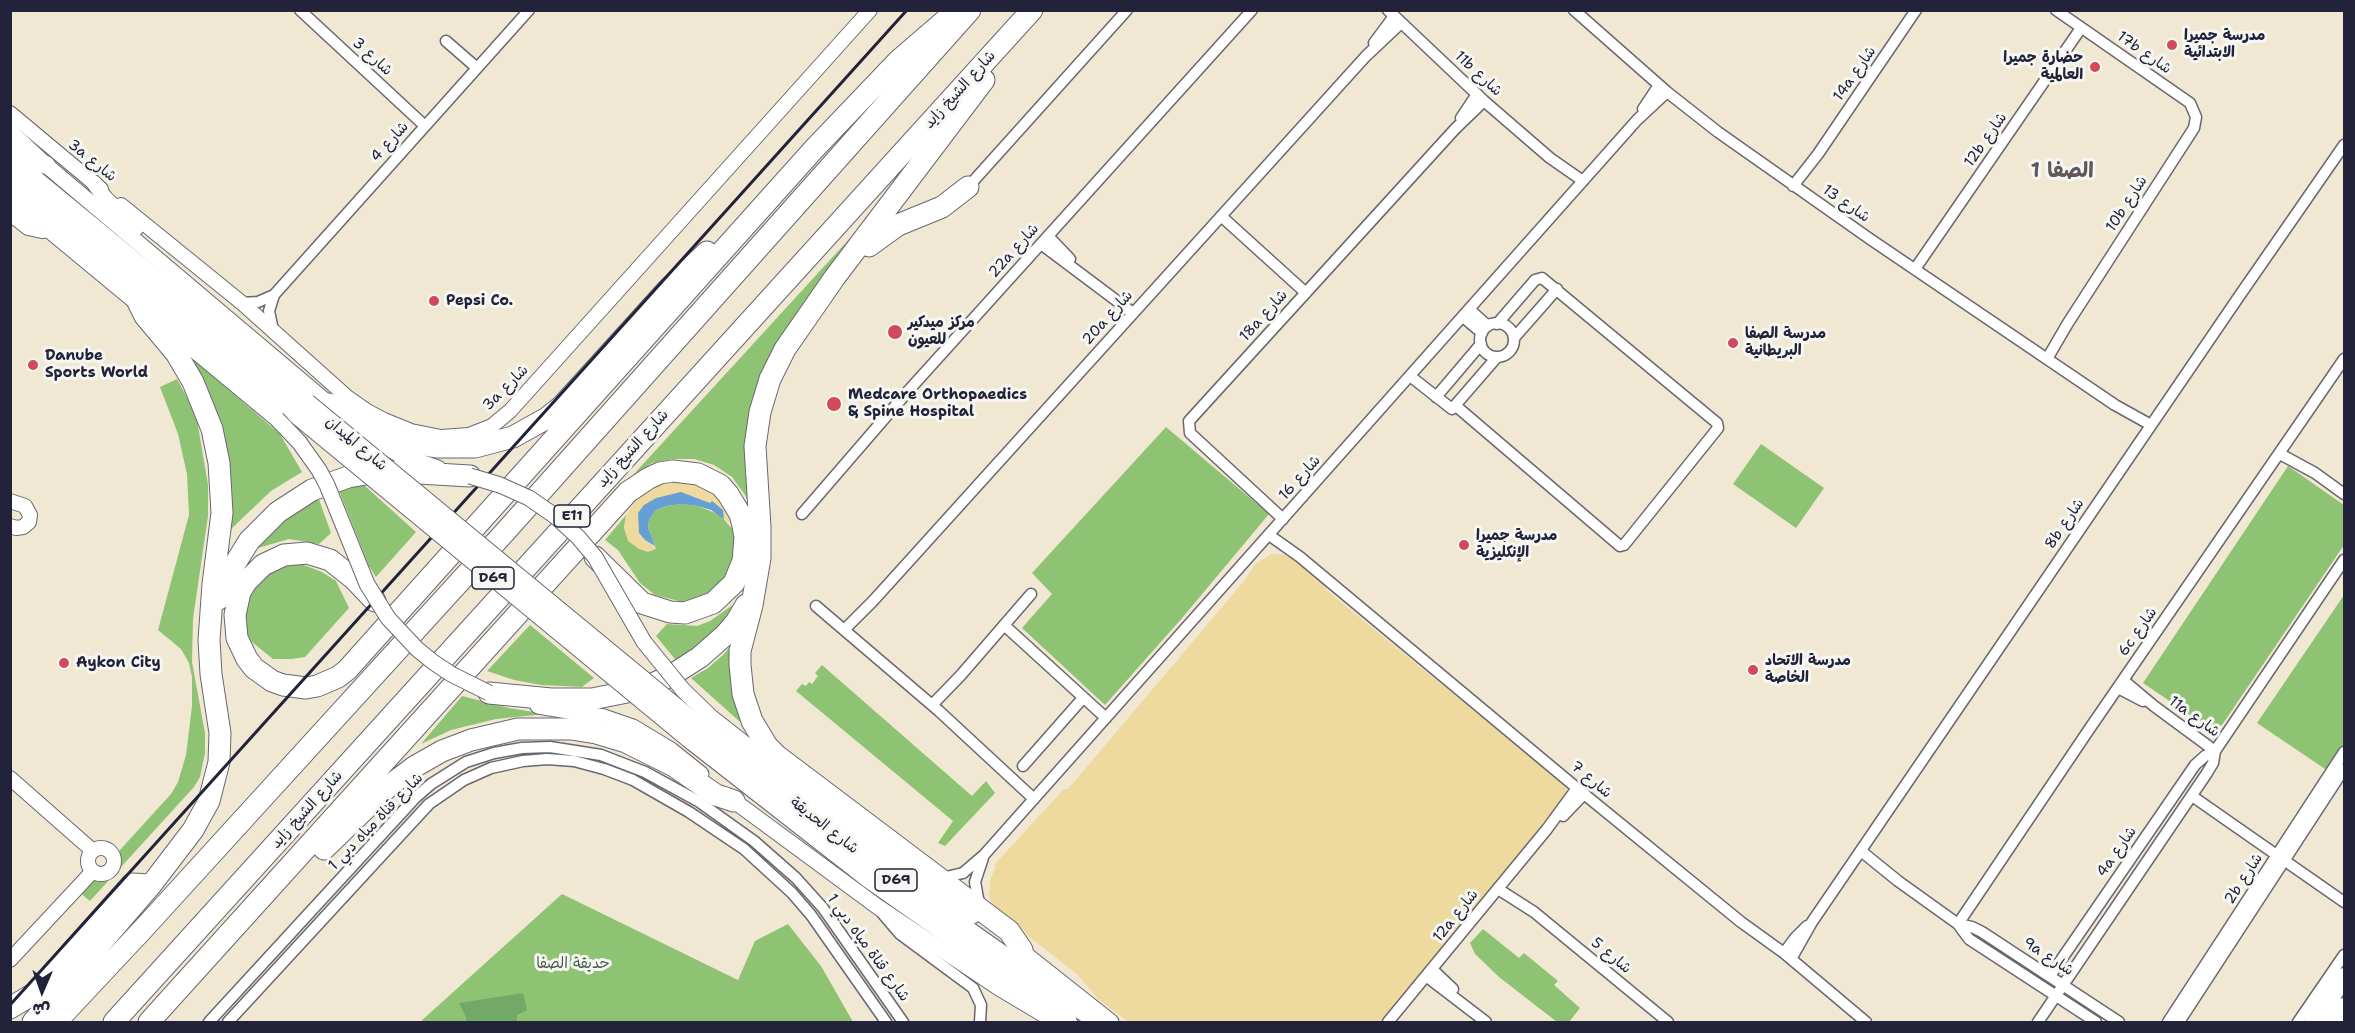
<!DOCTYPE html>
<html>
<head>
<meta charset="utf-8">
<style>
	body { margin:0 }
	#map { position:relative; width:2355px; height:1033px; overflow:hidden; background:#f1e8d3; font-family:"Shantell Sans","Playpen Sans Arabic",sans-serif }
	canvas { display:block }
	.frame { position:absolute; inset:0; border:12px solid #22223b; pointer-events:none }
	.north { position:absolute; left:12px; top:961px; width:60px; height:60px; -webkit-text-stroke:4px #f6f6f2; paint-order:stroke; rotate:182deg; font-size:16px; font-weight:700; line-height:24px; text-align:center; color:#22223b }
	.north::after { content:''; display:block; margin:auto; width:21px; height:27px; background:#22223b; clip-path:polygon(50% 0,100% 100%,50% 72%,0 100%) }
</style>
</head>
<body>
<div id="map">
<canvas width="2355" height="1033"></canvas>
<div class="frame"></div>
<div class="north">ش</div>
</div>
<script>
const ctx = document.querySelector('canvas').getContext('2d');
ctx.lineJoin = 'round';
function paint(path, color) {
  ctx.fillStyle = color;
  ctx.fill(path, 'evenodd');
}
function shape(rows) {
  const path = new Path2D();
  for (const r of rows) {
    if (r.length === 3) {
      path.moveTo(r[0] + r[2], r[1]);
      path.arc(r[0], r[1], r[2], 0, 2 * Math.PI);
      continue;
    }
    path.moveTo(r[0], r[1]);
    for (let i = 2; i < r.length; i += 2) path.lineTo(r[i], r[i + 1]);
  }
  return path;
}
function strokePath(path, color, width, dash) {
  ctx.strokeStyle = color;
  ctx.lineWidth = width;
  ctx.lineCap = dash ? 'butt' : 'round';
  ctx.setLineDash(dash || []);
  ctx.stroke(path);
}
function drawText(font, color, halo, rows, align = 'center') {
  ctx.font = font + ' "Shantell Sans","Playpen Sans Arabic",sans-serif';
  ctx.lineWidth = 6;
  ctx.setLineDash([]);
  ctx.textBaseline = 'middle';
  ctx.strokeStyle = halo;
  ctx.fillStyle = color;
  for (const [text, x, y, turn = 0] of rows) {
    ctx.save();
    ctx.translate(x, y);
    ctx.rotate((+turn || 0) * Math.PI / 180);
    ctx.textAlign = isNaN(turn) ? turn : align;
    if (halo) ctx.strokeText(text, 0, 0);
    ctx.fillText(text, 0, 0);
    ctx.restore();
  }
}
paint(shape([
	[873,213,770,360,755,518,745,495,732,477,714,465,694,459,674,459,652,463,633,475],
	[177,345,280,434,302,472,271,491,230,530,228,483],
	[177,379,196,414,208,485,208,516,193,619,192,662,205,733,205,753,200,777,194,787,90,901,79,892,90,879,102,880,113,872,120,860,119,851,171,794,178,782,186,755,192,706,192,677,189,663,181,649,158,630,189,515,187,474,178,434,160,387],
	[1166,427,1269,514,1183,617,1105,705,1022,628,1052,594,1032,573],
	[1761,444,1824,488,1796,528,1733,484],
	[2288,466,2344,505,2344,545,2222,725,2212,730,2143,683],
	[355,477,416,532,376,577,369,566,336,483],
	[316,491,331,533,319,544,289,539,258,548,240,561],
	[681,504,698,506,720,515,734,531,734,543,733,558,724,581,715,591,696,601,683,602,655,595,640,583,618,550,605,540,626,515,624,528,656,549,648,528,649,520,656,510,666,506],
	[290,564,304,565,322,572,336,581,349,608,305,657,292,659,273,659,252,642,245,629,244,610,248,593,260,577],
	[2344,595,2344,747,2328,771,2257,723],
	[734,604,720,626,679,664,656,636,667,624,697,626,710,621],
	[530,625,594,678,582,687,541,685,514,680,487,671],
	[739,635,759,739,691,678,708,668,724,654],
	[822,665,972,796,986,781,995,793,945,846,938,843,953,821,796,691,802,684,806,686,809,682,812,684,818,676,815,673],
	[462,696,509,708,546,714,496,719,451,730,421,744],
	[562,894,738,980,755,941,788,924,821,966,853,1022,420,1022],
	[1483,929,1519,958,1524,953,1558,981,1554,985,1580,1008,1569,1022,1557,1022,1499,977,1475,954,1470,943]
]), '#8ec374');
paint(shape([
	[523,993,527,1010,517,1015,517,1022,466,1022,466,1017,459,1003]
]), '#72a966');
paint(shape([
	[687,480,714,491,730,511,733,525,724,519,723,510,694,496,638,513,639,533,656,549,648,552,639,549,628,541,624,528,626,515,637,499,659,484],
	[1272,554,1285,555,1299,563,1328,587,1326,590,1550,773,1555,773,1565,785,1568,799,1393,1022,1129,1022,1099,1000,1078,975,996,911,989,896,990,880,996,866,994,865,1064,789,1068,789,1245,580,1255,564]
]), '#eeda9e');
paint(shape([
	[681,492,710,503,712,501,723,510,724,519,711,510,698,506,681,504,666,506,656,510,649,520,648,528,655,546,645,540,639,533,638,513,644,505,656,498]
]), '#659fd4');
const minor = shape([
	[300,10,425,126],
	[1388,10,1484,101,1550,158,1583,181],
	[1574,10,1667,92,1718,132,1870,239,2115,405,2151,425],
	[446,41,477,68],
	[1374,43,1394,16],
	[1643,109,1659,85],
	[1461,118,1477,94],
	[1793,186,1818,154,1916,10],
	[968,187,1127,10],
	[1221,216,1306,293],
	[1048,236,1070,259],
	[1041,244,1133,313],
	[1915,269,2081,28],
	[242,303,258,302,274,295],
	[1469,309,1488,326],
	[1463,317,1482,333],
	[1497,340,17],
	[273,330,269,311,274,295,529,10],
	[1514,338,1557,289],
	[2047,359,2068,323,2194,128,2196,117,2190,103,2056,10],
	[1410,376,1452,409,1497,357],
	[1436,397,1481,344],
	[1456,406,1620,546,1624,545,1718,428,1717,423,1542,278,1535,280,1497,324],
	[2280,454,2315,473,2344,494],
	[802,514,909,390,1252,10],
	[1283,519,1190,433,1189,421,1455,129,1484,101],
	[1269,535,1300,557,1584,794,1741,922,1784,953,1866,1022],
	[816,606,939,711,1034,799],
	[1004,625,1106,718],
	[844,630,873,601,1366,56,1401,23],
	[2123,680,2154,706,2215,751],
	[2118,688,2143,701],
	[932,705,961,675,1031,594],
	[1023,766,1083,698],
	[2192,796,2344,902],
	[1563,816,1584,794],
	[1861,851,1898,881,1958,924,1969,939,2096,1022],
	[942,878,963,873,984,855,1637,120,1667,92],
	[1498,889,1534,912,1668,1022],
	[979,903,975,882,983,858],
	[882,913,900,934,973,988,981,1005,980,1022],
	[1958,924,2090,728,2344,359],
	[1958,924,1972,927,1982,932,2119,1022],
	[1784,953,1795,938,1807,926],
	[1791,959,1812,922,2240,295,2344,145],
	[1432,969,1453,989],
	[1426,976,1486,1022],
	[2050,976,2195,765,2205,756,2215,751],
	[209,1022,415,798,431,784,466,762,494,753,522,748,550,747,601,755,645,772,698,801,754,841,796,878,823,908,903,1022],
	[228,1022,429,804,464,780,491,768,523,761,547,759,574,761,604,769,633,780,689,812,744,849,792,893,811,915,886,1022],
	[1388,1022,1547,829,1577,788],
	[2038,1022,2207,773,2213,763,2215,751,2344,560],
	[2168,1022,2344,752],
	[2179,1022,2344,769],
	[2298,1022,2344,955]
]);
const tertiary = shape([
	[10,113,101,189],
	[121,205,242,303,347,397,367,411,384,420,411,431,441,437,469,435,492,426,510,411,870,10],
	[10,214,28,228,42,231,50,230],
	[10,501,25,506,30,515,29,522,23,527,16,528,10,526],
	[10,778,93,851],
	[101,861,13],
	[10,960,93,871]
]);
const secondary = shape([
	[10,131,46,165,368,437,398,454,438,468],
	[94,183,105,198,136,228],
	[10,198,277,419],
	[538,706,604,717,633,727,671,750,701,774],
	[712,718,883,852,973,916],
	[726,795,878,907,999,988,1056,1022],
	[1015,946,1111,1022]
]);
const primary = shape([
	[10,144,26,157,46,165],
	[10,159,307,403],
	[10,179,296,414],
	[701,728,877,866,1098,1022],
	[691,740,869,879,1021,986,1068,1022],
	[2314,1022,2344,977],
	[2334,1022,2344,1007]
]);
const motorway = shape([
	[984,80,835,277,785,349,770,379,760,412,755,446,760,527,760,558,752,605,740,651,740,665,743,694,752,721,767,746,777,756,1009,931,1022,950],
	[869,246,898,225,942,207,968,187],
	[329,404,339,407,380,431,417,444,436,447,475,447,513,437,547,418,562,406,668,289,707,252],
	[219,599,228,575,249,541,278,512,312,490,348,477,385,471,470,476],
	[375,601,354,579,330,560,307,553,284,555,263,565,246,582,240,592,235,615,237,638,247,659,254,668,272,681,283,685,306,688,317,686,338,677,347,670,814,149,898,61,956,11],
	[489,693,551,699,592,699,642,689,672,675,700,657,725,635,736,622,746,605],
	[324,849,389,786,414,767,442,751,471,740,518,729,571,729,596,733,626,742,674,766,716,795,734,801],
	[10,1008,35,993,132,884,151,885],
	[33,1022,151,885,193,830,209,801,219,762,220,733,211,674,209,640,213,584,222,513,219,463,212,429,193,382,176,353,145,316,138,302],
	[56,1022,144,928,505,532,970,10],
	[114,1022,1032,10],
	[149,1022,628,492,649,478,660,473,673,471,698,474,720,485,728,494,740,514,743,526,745,537,743,561,734,583,713,603,685,613,670,612,642,603,595,557]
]);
strokePath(minor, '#6a6770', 13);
strokePath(tertiary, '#6a6770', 16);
strokePath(secondary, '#6a6770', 17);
strokePath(primary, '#6a6770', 20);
strokePath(motorway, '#6a6770', 23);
strokePath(minor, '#fff', 10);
strokePath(tertiary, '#fff', 14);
strokePath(secondary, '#fff', 15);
strokePath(primary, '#fff', 18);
strokePath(motorway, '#fff', 21);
strokePath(shape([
	[10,1005,907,10]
]), '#22223b', 3);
const secondaryBridge = shape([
	[277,419,299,442,319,470,327,485,367,584,388,618,417,649,433,662,451,674,489,693],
	[470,476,500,485,529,498,555,516,578,537,595,557,644,642,683,690,712,718]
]);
const primaryBridge = shape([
	[307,403,701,728],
	[296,414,691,740]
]);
strokePath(secondaryBridge, '#6a6770', 17, []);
strokePath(primaryBridge, '#6a6770', 20, []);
strokePath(secondaryBridge, '#fff', 15);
strokePath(primaryBridge, '#fff', 18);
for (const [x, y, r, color] of [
	[2172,45,6,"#d1495b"],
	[2095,67,6,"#d1495b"],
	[434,301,6,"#d1495b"],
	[895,332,8,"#d1495b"],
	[1733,343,6,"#d1495b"],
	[33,365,6,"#d1495b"],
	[834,404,8,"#d1495b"],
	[1464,545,6,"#d1495b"],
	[64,663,6,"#d1495b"],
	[1753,670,6,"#d1495b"]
]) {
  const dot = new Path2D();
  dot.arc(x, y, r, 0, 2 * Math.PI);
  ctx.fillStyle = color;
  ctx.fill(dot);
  strokePath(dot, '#f6f6f2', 2);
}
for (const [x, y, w] of [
	[572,516,36],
	[493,578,42],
	[896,880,42]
]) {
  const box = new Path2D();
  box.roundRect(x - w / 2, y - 11, w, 22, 4.5);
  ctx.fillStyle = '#f6f6f2';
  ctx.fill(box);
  strokePath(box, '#22223b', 1.5);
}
drawText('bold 14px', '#22223b', null, [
	["E11",572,516],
	["D69",493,578],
	["D69",896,880]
]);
drawText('bold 15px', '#22223b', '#f6f6f2', [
	["مدرسة جميرا",2184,36],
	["الابتدائية",2184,53],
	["حضارة جميرا",2083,58,"right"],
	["العالمية",2083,75,"right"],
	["Pepsi Co.",446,301],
	["مركز ميدكير",908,323],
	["للعيون",908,340],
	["مدرسة الصفا",1745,334],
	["البريطانية",1745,351],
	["Danube",45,356],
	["Sports World",45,373],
	["Medcare Orthopaedics",848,395],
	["& Spine Hospital",848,412],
	["مدرسة جميرا",1476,536],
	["الإنكليزية",1476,553],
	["مدرسة الاتحاد",1765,661],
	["الخاصة",1765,678],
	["Aykon City",76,663]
], 'left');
drawText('15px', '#22223b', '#f6f6f2', [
	["17b شارع",2144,53,35],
	["شارع 3",372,57,43],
	["11b شارع",1478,74,43],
	["14a شارع",1855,74,-55],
	["شارع الشيخ زايد",960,90,-48],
	["12b شارع",1986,140,-55],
	["شارع 4",390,142,-48],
	["3a شارع",92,161,39],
	["شارع 13",1846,204,35],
	["10b شارع",2127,204,-57],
	["22a شارع",1014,251,-48],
	["18a شارع",1264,316,-48],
	["20a شارع",1108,318,-48],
	["3a شارع",506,388,-45],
	["شارع الميدان",356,444,40],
	["شارع الشيخ زايد",633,449,-48],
	["شارع 16",1300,478,-48],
	["8b شارع",2065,524,-56],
	["6c شارع",2138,632,-55],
	["11a شارع",2194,717,36],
	["شارع 7",1591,780,40],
	["شارع الشيخ زايد",307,810,-48],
	["شارع قناة مياه دبي 1",376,822,-46],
	["شارع الحديقة",824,826,38],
	["4a شارع",2117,852,-55],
	["2b شارع",2244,879,-57],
	["12a شارع",1456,916,-51],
	["شارع قناة مياه دبي 1",868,948,54],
	["شارع 5",1611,956,40],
	["9a شارع",2048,957,33]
]);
drawText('15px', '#485a4f', '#f6f6f2', [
	["حديقة الصفا",573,964]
]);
drawText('bold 21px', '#62585b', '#f6f6f2', [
	["الصفا 1",2062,172]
]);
</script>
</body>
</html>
